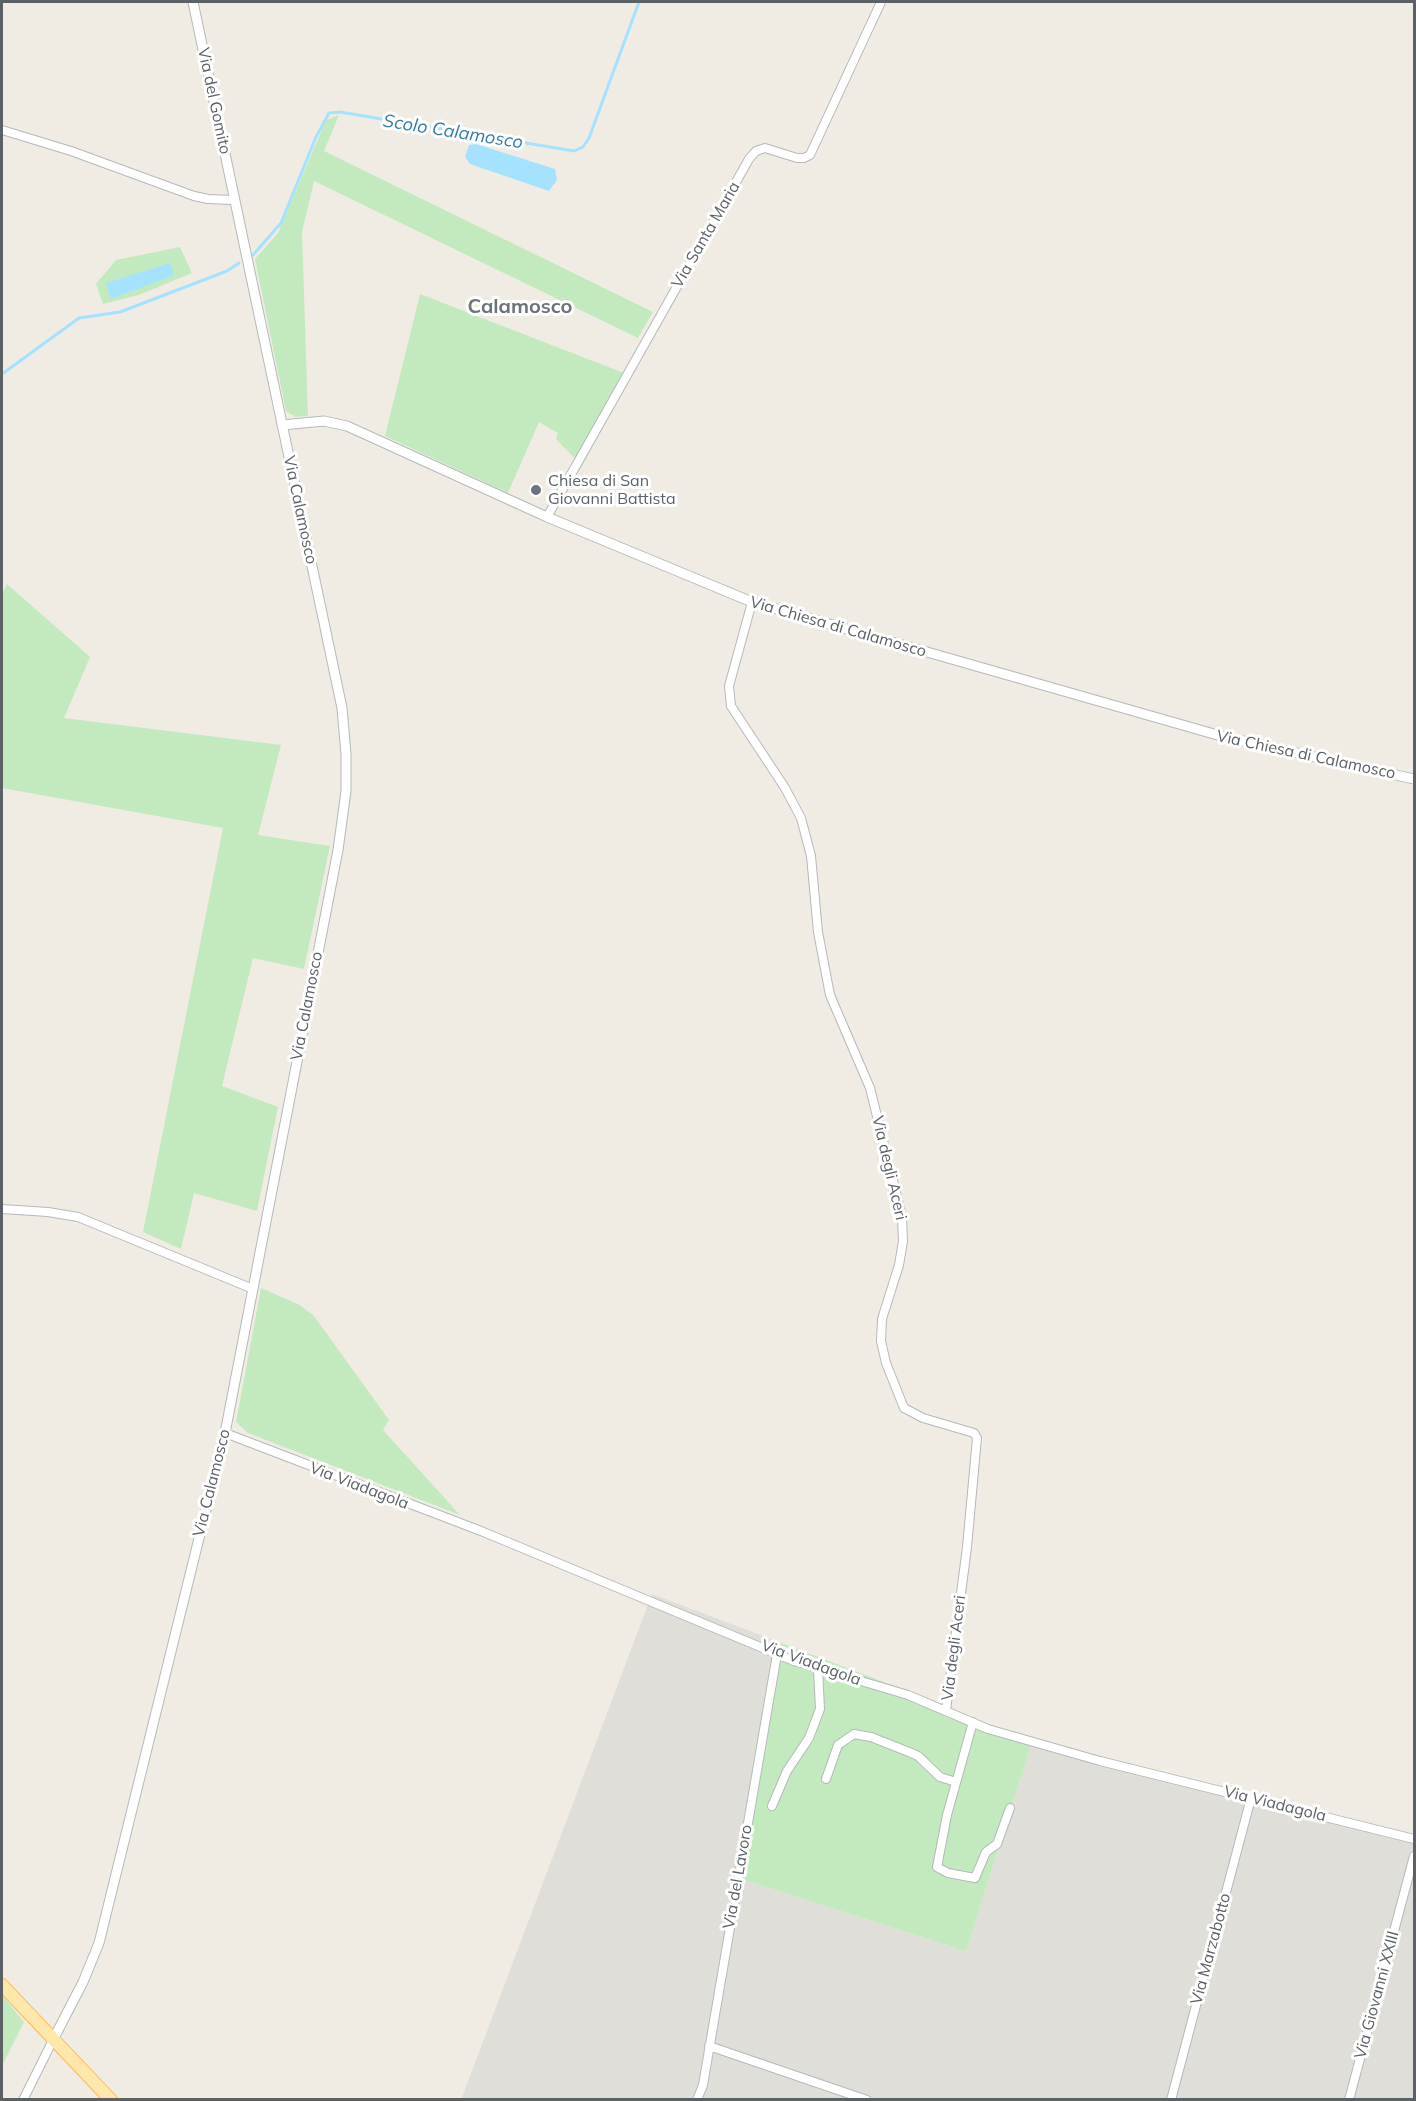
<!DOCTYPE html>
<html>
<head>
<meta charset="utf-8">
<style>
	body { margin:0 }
	#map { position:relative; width:1416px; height:2101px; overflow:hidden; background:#f0ece4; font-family:Mulish,sans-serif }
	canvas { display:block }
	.frame { position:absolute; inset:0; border:3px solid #5c6166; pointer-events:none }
</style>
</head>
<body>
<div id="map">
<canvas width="1416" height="2101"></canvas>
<div class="frame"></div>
</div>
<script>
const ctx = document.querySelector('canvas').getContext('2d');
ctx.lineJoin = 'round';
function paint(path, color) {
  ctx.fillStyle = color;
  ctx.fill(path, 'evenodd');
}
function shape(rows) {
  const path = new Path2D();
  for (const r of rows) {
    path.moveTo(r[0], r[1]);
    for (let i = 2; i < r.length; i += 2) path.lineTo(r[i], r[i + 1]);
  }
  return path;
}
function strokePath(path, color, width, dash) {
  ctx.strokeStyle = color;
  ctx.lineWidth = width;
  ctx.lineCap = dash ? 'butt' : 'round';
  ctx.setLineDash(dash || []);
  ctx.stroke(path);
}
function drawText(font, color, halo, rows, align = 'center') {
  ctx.font = font + ' Mulish,sans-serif';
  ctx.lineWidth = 6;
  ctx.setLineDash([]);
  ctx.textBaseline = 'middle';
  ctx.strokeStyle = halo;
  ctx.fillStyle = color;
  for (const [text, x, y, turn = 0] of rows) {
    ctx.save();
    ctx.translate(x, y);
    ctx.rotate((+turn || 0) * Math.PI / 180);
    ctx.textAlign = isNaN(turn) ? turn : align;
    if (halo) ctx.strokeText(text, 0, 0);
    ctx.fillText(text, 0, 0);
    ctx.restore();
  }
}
paint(shape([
	[652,1594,779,1642,735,1877,966,1951,1033,1739,1414,1835,1414,2099,461,2100]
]), '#e0ded8');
paint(shape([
	[339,115,324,151,653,312,638,338,314,181,302,232,308,416,295,417,286,411,255,259,278,233,326,120],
	[180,247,192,273,139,295,103,304,96,284,116,260],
	[420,294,629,375,582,466,556,439,558,433,539,422,508,493,385,436],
	[7,584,90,657,64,718,281,745,258,835,330,846,304,969,253,958,222,1086,278,1107,257,1211,194,1193,181,1249,143,1232,223,828,2,788,2,594],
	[261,1288,300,1305,314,1316,389,1420,383,1430,460,1515,248,1433,236,1422],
	[779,1642,952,1708,988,1725,1033,1739,966,1951,735,1877],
	[2,1995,24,2022,2,2066]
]), '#c3eabe');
paint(shape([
	[476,144,555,169,557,180,549,191,470,164,465,157,469,145],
	[170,263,174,275,111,299,106,283]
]), '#a5e2ff');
strokePath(shape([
	[253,255,281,223,316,137,329,113,340,112,574,151,583,147,589,138,639,2],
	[2,374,79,318,120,312,227,271,239,263]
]), '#a5e2ff', 3);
const minor = shape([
	[2,130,71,151,194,196,208,199,234,200],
	[547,517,749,159,756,151,765,148,797,158,804,158,810,155,881,2],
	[752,602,729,686,731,706,785,788,801,818,811,856,818,932,830,995,870,1088,902,1217,903,1241,899,1265,882,1319,881,1341,886,1363,904,1408,923,1418,974,1433,977,1438,967,1547,946,1710],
	[2,1209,48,1212,78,1217,253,1289],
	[225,1433,481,1531,794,1661,908,1695,988,1729,1100,1761,1414,1839],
	[973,1722,947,1815,937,1867,948,1873,975,1878,986,1852,997,1844,1010,1808],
	[826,1779,838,1745,854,1734,871,1737,909,1752,918,1756,940,1777,956,1782],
	[772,1806,787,1771,809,1738,820,1709,818,1668],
	[709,2046,867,2100],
	[23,2100,54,2038],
	[697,2100,703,2085,777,1654],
	[1171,2100,1251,1798],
	[1349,2100,1414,1856]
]);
const tertiary = shape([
	[282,425,324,421,347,426,547,517,752,602,1221,736,1414,779],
	[54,2038,83,1982,99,1943,225,1433,338,850,346,791,346,754,342,708,193,2]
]);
const primary = shape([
	[2,1985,111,2100]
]);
strokePath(minor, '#b5b8bc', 10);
strokePath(tertiary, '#b5b8bc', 11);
strokePath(primary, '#ffb84e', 14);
strokePath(minor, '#fff', 8);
strokePath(tertiary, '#fff', 9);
strokePath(primary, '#ffe7aa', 12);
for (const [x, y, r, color] of [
	[536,490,6,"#6b7280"]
]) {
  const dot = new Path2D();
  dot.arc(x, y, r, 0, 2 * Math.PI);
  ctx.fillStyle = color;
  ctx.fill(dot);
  strokePath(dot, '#fff', 2);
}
drawText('16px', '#5c6166', '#fff', [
	["Via del Gomito",214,101,78],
	["Via Santa Maria",706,235,-60],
	["Via Calamosco",300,510,78],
	["Via Chiesa di Calamosco",838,627,16],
	["Via Chiesa di Calamosco",1306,755,12],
	["Via Calamosco",307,1006,-79],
	["Via degli Aceri",889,1168,77],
	["Via Calamosco",212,1483,-76],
	["Via Viadagola",359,1486,21],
	["Via degli Aceri",954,1648,-83],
	["Via Viadagola",811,1663,20],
	["Via Viadagola",1275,1804,14],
	["Via del Lavoro",738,1877,-80],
	["Via Marzabotto",1211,1949,-75],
	["Via Giovanni XXIII",1377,1995,-75]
]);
drawText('16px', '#5b616d', '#fff', [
	["Chiesa di San",548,481],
	["Giovanni Battista",548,499]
], 'left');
drawText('italic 18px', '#327ba9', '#fff', [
	["Scolo Calamosco",453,132,9]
]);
drawText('bold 20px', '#6d7478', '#fff', [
	["Calamosco",520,307]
]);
</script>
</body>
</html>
